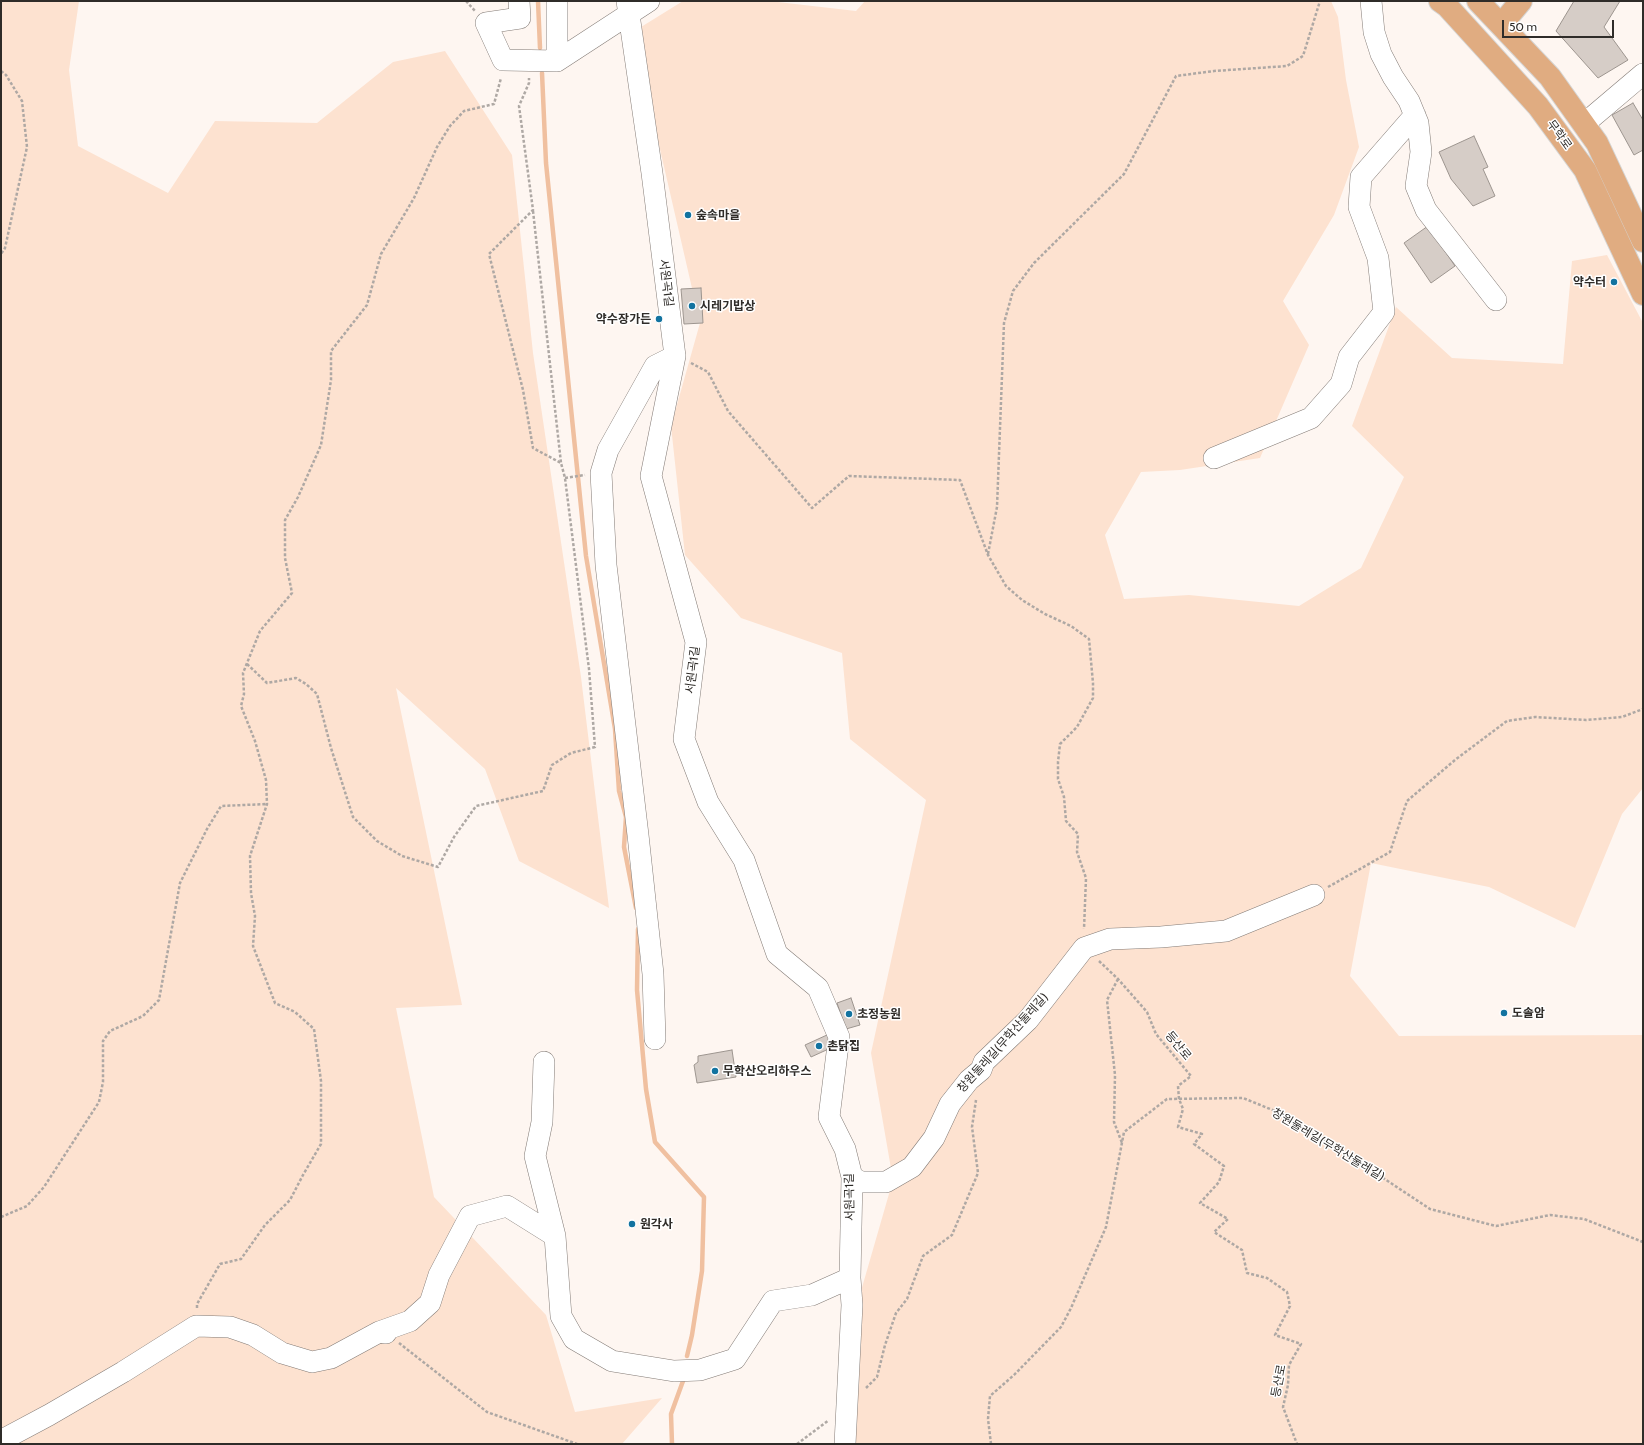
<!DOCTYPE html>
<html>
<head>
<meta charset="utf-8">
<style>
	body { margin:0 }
	#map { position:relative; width:1644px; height:1445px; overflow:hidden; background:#fef6f1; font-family:Cabin,sans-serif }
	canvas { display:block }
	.frame { position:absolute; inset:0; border:2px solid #2f2c29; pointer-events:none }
	.scale { position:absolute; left:1502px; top:20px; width:112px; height:18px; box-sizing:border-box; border:2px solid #2f2c29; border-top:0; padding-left:5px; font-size:12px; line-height:14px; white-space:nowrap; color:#2f2c29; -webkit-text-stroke:3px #fff; paint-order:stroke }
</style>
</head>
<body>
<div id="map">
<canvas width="1644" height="1445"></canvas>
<div class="frame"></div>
<div class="scale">50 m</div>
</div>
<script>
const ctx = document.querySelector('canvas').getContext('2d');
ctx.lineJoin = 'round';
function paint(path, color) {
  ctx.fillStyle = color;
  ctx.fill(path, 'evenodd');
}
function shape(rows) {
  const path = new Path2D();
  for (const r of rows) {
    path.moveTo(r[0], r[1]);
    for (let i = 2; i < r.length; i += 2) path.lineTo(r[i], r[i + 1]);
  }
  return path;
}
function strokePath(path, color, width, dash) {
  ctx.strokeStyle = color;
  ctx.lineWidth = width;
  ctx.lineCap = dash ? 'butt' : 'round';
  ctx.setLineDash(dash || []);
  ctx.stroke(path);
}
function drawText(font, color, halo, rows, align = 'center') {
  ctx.font = font + ' Cabin,"Noto Sans KR",sans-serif';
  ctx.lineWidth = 3;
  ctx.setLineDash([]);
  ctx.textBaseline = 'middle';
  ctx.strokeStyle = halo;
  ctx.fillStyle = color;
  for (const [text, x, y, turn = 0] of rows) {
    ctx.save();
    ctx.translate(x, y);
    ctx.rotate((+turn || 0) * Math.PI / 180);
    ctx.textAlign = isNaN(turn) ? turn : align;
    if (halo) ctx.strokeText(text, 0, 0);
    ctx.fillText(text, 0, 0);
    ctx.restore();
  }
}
paint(shape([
	[1,1,79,1,69,70,78,146,168,193,215,121,317,123,393,62,445,51,512,155,533,353,581,677,609,908,519,861,485,769,396,688,462,1005,396,1008,434,1197,546,1315,575,1412,662,1398,622,1444,1,1444],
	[683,1,769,1,856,11,865,1,1331,1,1338,17,1346,80,1359,147,1334,215,1283,301,1309,345,1260,458,1180,470,1141,472,1105,535,1124,599,1189,595,1299,606,1361,568,1404,477,1352,426,1396,307,1452,358,1563,364,1572,261,1607,255,1643,323,1643,788,1622,814,1575,928,1489,887,1371,863,1350,976,1399,1036,1643,1035,1643,1034,1643,1444,848,1444,861,1291,893,1180,871,1053,926,800,850,739,842,653,741,618,685,555,671,426,700,323,633,32]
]), '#fde2d0');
strokePath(shape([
	[538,1,540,48],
	[542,73,546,163,586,556,615,729,619,791,626,817,624,847,636,908],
	[638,929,637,990,646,1089,655,1142,704,1197,702,1271,692,1335,687,1356],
	[672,1444,671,1414,683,1381]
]), '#f0c0a0', 4.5);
const building = shape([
	[1574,1,1620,1,1604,27,1628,60,1598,78,1556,31,1574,1],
	[1633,103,1643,120,1643,150,1634,155,1612,115,1633,103],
	[1474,136,1488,167,1483,169,1495,196,1473,206,1451,179,1439,152,1474,136],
	[1428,226,1455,266,1431,283,1404,243,1428,226],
	[701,288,703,323,684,324,681,289,701,288],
	[851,998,860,1025,846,1029,837,1003,851,998],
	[827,1035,833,1047,811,1057,805,1045,827,1035],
	[732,1050,736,1077,697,1083,694,1065,698,1062,698,1056,732,1050]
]);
paint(building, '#d6cdc7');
strokePath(building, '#9d958f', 1);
const minor = shape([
	[519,1,520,18,486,23,503,60,557,61,649,1],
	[627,1,652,173,675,356,651,476,696,642,684,739,708,802,744,860,777,954,818,988,839,1037,829,1117,845,1149,852,1177,850,1278,852,1305,845,1444],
	[1371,1,1374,32,1381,54,1393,77,1409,101,1418,123,1421,152,1416,186,1426,210,1496,300],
	[557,61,557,1],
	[1584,124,1643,74],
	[1214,458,1311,418,1341,384,1349,357,1384,312,1378,258,1359,207,1361,177,1415,115],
	[655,1039,653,974,638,835,606,565,601,473,608,450,655,366,675,356],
	[544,1062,542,1122,535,1156,555,1236],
	[852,1177,861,1182,886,1182,912,1167,934,1138,950,1104,969,1080,981,1070,984,1062,1028,1020,1084,948,1110,939,1161,937,1226,931,1314,895],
	[379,1332,410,1321,430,1303,439,1275,470,1216,507,1206,555,1236,561,1316,574,1339,612,1361,674,1371,700,1370,735,1359,773,1301,812,1295,850,1278],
	[1,1439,4,1439,49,1415,123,1372,196,1326,230,1327,253,1335,282,1353,312,1362,331,1358,379,1332,386,1333]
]);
const major = shape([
	[1440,1,1447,6,1538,106,1585,170,1643,294],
	[1478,1,1550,77,1597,143,1643,241],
	[1501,25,1521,1]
]);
strokePath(minor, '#837b76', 22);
strokePath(major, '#d5d5d4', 24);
strokePath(shape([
	[466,1,475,11],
	[1,71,6,75,22,101,27,147,5,248,1,254],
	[533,211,561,463],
	[691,363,708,372,728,411,812,508,849,476,960,480,988,555,1006,586,1022,600,1045,614,1071,626,1089,639,1093,683,1093,698,1077,727,1060,744,1058,762,1058,779,1064,797,1066,821,1078,834,1077,852,1086,878,1084,929],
	[565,478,585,475],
	[988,554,997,507,1004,323,1013,291,1034,263,1124,174,1176,76,1214,71,1287,66,1303,56,1320,1],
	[247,664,267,683,296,678,306,684,317,694,331,748,353,817,377,841,402,856,438,867,454,837,476,806,543,791,552,765,571,753,595,747,589,669,565,478,561,463,533,448,523,390,489,254,533,210,519,106,529,83,529,78],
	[1328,887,1390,852,1407,801,1455,760,1507,721,1535,717,1586,720,1622,717,1643,709],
	[1099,961,1118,979,1147,1012,1156,1034,1191,1076,1178,1086,1179,1099,1183,1109,1178,1127,1202,1134,1194,1144,1224,1166,1219,1182,1200,1203,1228,1219,1214,1232,1242,1250,1247,1273,1267,1278,1287,1292,1290,1306,1275,1335,1301,1344,1289,1365,1288,1385,1283,1407,1297,1444],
	[1118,979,1107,1000,1115,1075,1114,1122,1122,1143],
	[1,1217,27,1206,44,1187,99,1102,103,1082,103,1041,110,1031,143,1016,159,1000,180,883,207,829,221,806,267,804],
	[197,1308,197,1304,220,1264,241,1259,265,1225,290,1200,303,1175,321,1144,321,1081,314,1029,295,1012,275,1003,253,946,255,916,251,893,250,856,267,804,266,780,255,741,241,706,244,694,243,673,260,631,292,593,285,558,285,520,298,497,321,445,331,380,331,351,367,305,381,254,414,198,437,147,450,126,464,111,494,104,501,78],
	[399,1343,487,1412,577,1444],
	[866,1388,877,1377,885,1345,896,1313,907,1299,923,1256,952,1235,978,1173,972,1127,976,1100],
	[797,1444,829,1420],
	[991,1444,988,1419,990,1396,1014,1375,1061,1327,1071,1308,1106,1227,1124,1132,1167,1099,1243,1098,1280,1113,1362,1164,1430,1209,1496,1226,1550,1215,1584,1219,1643,1242]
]), '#aea8a4', 2.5, [3, 2]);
strokePath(minor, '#fff', 21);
strokePath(major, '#e0ac81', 22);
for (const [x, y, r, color] of [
	[688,215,4,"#1273a0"],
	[1614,282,4,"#1273a0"],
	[692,306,4,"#1273a0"],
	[659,319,4,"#1273a0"],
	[1504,1013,4,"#1273a0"],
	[849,1014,4,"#1273a0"],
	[819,1046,4,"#1273a0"],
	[715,1071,4,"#1273a0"],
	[632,1224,4,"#1273a0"]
]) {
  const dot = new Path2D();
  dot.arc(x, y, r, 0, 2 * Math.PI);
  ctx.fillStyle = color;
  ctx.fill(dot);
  strokePath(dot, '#fff', 1.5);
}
drawText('12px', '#2f2c29', '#fff', [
	["무학로",1559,135,54],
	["서원곡1길",666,283,83],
	["서원곡1길",693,670,-83],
	["창원둘레길(무학산둘레길)",1003,1043,-48],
	["등산로",1178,1046,50],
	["창원둘레길(무학산둘레길)",1328,1145,31],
	["서원곡1길",850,1197,-91],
	["등산로",1279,1381,-79]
]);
drawText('bold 12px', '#2f2c29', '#fff', [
	["숲속마을",696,215],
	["약수터",1606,282,"right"],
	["시레기밥상",700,306],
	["약수장가든",651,319,"right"],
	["도솔암",1512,1013],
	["초정농원",857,1014],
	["촌닭집",827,1046],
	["무학산오리하우스",723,1071],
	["원각사",640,1224]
], 'left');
</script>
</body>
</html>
